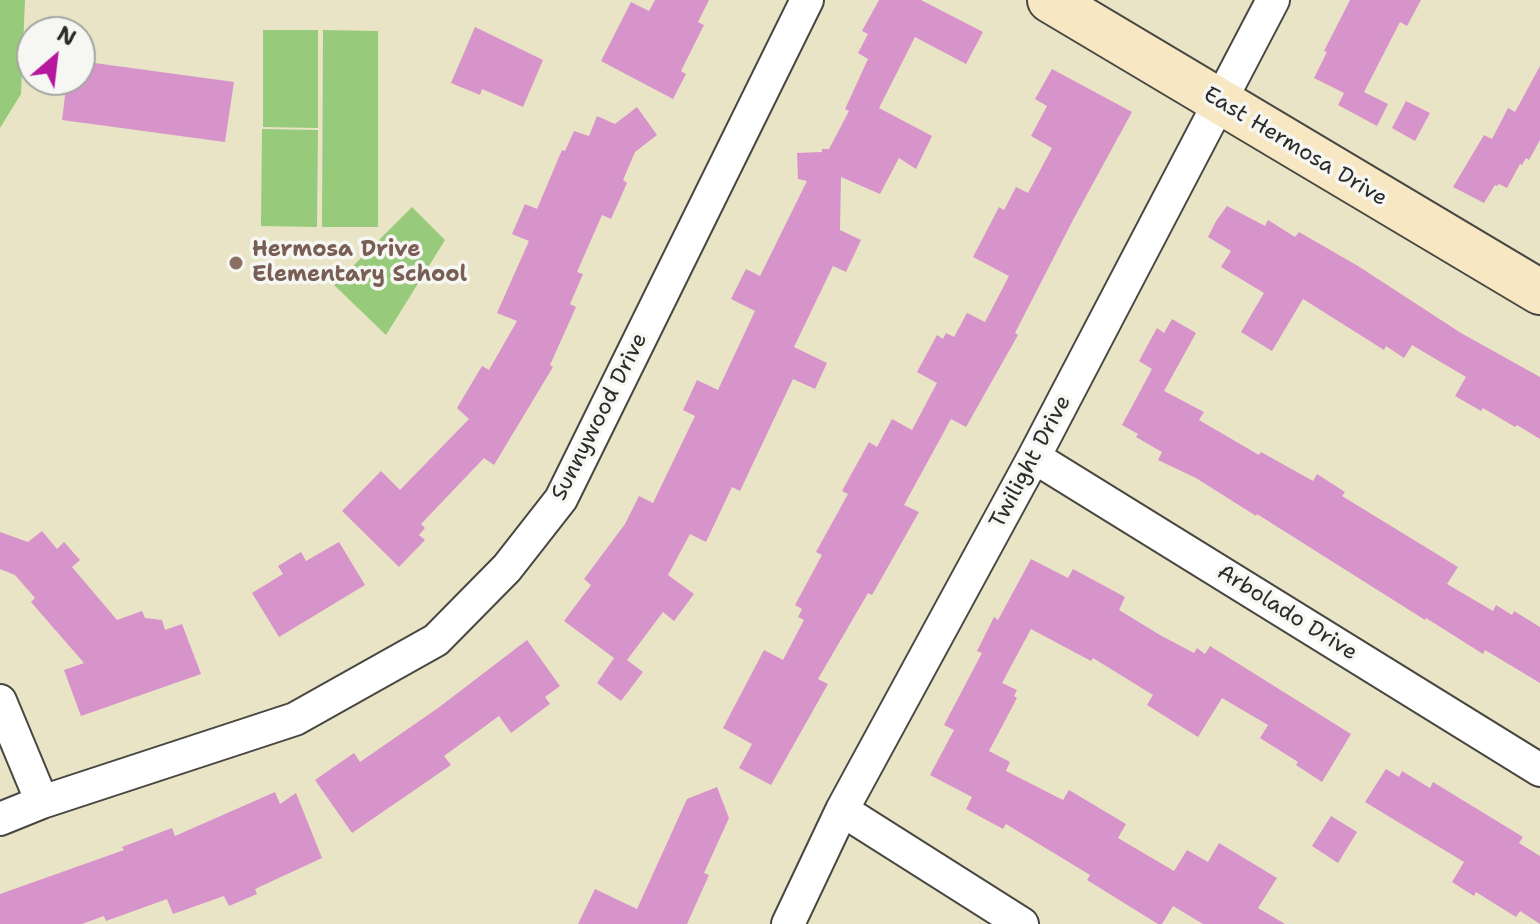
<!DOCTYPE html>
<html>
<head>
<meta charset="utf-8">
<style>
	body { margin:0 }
	#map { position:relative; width:1540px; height:924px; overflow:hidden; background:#eae4c6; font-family:"Shantell Sans",sans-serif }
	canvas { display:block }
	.north { position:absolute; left:16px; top:16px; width:80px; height:80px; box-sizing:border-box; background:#f6f6f2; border:2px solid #a5a5a2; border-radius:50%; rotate:28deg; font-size:22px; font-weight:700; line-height:32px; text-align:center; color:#2b2b2b }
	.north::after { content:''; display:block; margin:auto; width:28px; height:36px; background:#b5179e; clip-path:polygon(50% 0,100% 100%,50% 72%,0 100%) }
</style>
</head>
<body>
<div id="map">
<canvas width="1540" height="924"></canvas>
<div class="north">N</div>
</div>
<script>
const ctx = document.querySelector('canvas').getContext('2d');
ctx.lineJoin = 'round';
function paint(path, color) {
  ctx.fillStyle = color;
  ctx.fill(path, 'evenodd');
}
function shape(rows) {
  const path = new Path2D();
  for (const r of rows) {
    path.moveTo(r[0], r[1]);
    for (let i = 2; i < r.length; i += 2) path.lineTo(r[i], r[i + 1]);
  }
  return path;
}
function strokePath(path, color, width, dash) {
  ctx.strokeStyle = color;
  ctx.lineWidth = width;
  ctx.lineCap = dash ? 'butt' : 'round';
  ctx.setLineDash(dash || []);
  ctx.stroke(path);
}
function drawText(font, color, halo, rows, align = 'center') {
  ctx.font = font + ' "Shantell Sans",sans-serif';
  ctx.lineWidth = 7;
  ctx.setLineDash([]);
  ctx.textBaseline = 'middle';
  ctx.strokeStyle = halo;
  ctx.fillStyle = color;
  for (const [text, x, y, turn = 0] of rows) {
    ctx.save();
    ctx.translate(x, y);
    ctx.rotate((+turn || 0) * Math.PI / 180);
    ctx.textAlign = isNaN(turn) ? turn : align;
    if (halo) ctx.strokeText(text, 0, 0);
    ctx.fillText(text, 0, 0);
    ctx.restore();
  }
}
paint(shape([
	[0,0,25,0,21,94,0,128],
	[263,30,318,30,318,128,263,127],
	[323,30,378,31,378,227,322,227],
	[262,129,318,130,317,227,261,226],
	[412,207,445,240,386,335,334,285]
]), '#97ca7a');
paint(shape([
	[655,0,709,0,698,22,704,25,681,71,686,74,673,99,601,61,631,2,649,11],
	[879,0,921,0,983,32,966,64,915,37,879,108,932,136,916,169,899,158,880,194,841,177,840,230,861,240,846,272,833,266,794,347,827,363,815,389,793,379,740,491,732,487,706,542,690,534,668,575,694,594,674,621,663,612,627,660,643,672,621,701,597,683,614,658,564,621,591,585,584,579,625,524,639,496,653,503,695,416,683,410,697,380,718,390,755,311,731,299,746,269,760,276,807,181,798,179,797,153,822,152,822,149,829,149,849,111,845,109,868,59,858,53,868,34,862,31],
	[1350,0,1421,0,1407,26,1400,22,1364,92,1388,104,1377,126,1338,105,1344,93,1314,78,1327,52,1324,51],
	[475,27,543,60,523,107,482,89,480,95,451,83],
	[80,61,234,82,225,142,62,120,67,80,80,80],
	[1540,66,1540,140,1529,160,1526,158,1522,165,1520,164,1507,188,1499,184,1497,186,1495,185,1484,203,1453,187,1484,135,1492,139,1508,108,1515,112],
	[1052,69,1132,112,1073,220,1015,333,1018,335,966,427,951,419,904,505,919,512,872,595,868,593,818,679,828,684,771,785,739,768,752,744,723,728,764,650,783,660,804,620,798,617,802,609,795,605,822,555,816,552,848,494,842,491,869,442,877,447,892,419,912,430,937,383,917,372,937,335,943,339,946,333,954,337,967,313,985,322,1009,276,973,257,999,207,1004,210,1016,187,1028,193,1052,148,1031,136,1047,106,1035,99],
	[1406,101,1430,113,1415,141,1392,128],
	[637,107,657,135,635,152,623,180,627,183,611,219,602,215,577,272,583,274,570,304,576,307,550,365,553,367,494,465,484,458,421,524,425,528,419,535,425,540,399,567,342,511,381,471,400,490,469,419,457,408,482,366,489,370,517,321,497,313,529,241,512,234,525,204,537,209,562,150,565,151,574,131,589,136,597,116,615,124],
	[1227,206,1265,226,1268,220,1295,237,1299,232,1358,266,1461,333,1540,377,1540,439,1517,425,1515,427,1483,408,1481,411,1455,396,1466,377,1412,345,1404,358,1386,346,1384,350,1303,299,1272,351,1241,332,1264,293,1221,267,1231,251,1208,237,1216,221],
	[1172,319,1196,333,1164,391,1204,412,1199,420,1259,455,1261,452,1313,481,1317,474,1345,492,1342,496,1458,567,1447,584,1493,611,1496,605,1512,615,1514,611,1540,627,1540,683,1485,650,1483,654,1426,618,1425,620,1257,514,1256,516,1196,478,1158,460,1162,452,1136,437,1138,434,1122,425,1152,369,1139,361,1157,328,1164,333],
	[42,531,57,549,64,542,80,560,72,567,117,620,142,611,145,618,162,620,165,630,182,624,201,674,81,716,64,670,84,663,31,602,35,598,15,575,0,569,0,532,28,542],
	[339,542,365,585,279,637,252,593,283,574,278,566,301,552,306,561],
	[1031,559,1068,578,1073,569,1125,597,1119,610,1160,635,1194,653,1197,648,1205,654,1210,646,1351,734,1322,782,1296,765,1298,762,1260,738,1268,725,1222,698,1198,737,1147,705,1153,695,1093,658,1091,661,1031,629,1002,683,1017,690,1014,696,1017,698,989,751,1010,762,1006,771,1063,800,1069,790,1126,824,1118,838,1174,871,1187,850,1208,862,1219,843,1277,878,1258,908,1285,924,1203,924,1173,906,1162,924,1158,924,1087,880,1090,875,1006,824,1003,829,966,809,972,797,930,775,954,730,944,725,982,653,977,651,994,617,998,620],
	[527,640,560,686,545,697,550,704,511,733,499,716,444,756,451,765,352,833,315,780,354,753,360,762,438,708],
	[1386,769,1399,777,1402,771,1430,788,1433,782,1523,837,1519,843,1540,856,1540,924,1520,911,1516,917,1476,892,1474,896,1452,882,1464,862,1365,802],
	[717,787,729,818,704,873,709,875,687,924,578,924,595,889,637,909,687,799],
	[275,792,280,804,296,793,322,858,255,889,257,894,229,906,224,896,173,914,167,899,106,921,104,916,82,924,0,924,0,894,124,850,122,847,172,828,175,836],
	[1331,816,1357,832,1338,863,1312,846]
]), '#d694cb');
const street = shape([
	[1034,457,1540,770],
	[0,701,42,802],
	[842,810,1022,924],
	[0,819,42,802,295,719,436,640,507,568,561,499,807,0],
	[788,924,842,810,1034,457,1273,0]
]);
const secondary = shape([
	[1050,0,1540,292]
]);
strokePath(street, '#484742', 36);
strokePath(secondary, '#484742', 48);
strokePath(street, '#fff', 32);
strokePath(secondary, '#f7e8c3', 44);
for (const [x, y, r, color] of [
	[236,263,8,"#8d6e63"]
]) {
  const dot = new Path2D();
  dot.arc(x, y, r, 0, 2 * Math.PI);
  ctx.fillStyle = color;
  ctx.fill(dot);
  strokePath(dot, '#f6f6f2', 3);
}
drawText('22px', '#2b2b2b', '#f6f6f2', [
	["East Hermosa Drive",1295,147,31],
	["Sunnywood Drive",600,417,-63],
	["Twilight Drive",1031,462,-62],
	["Arbolado Drive",1287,613,32]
]);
drawText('bold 22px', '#785e54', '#f6f6f2', [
	["Hermosa Drive",252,250],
	["Elementary School",252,275]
], 'left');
</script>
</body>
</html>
